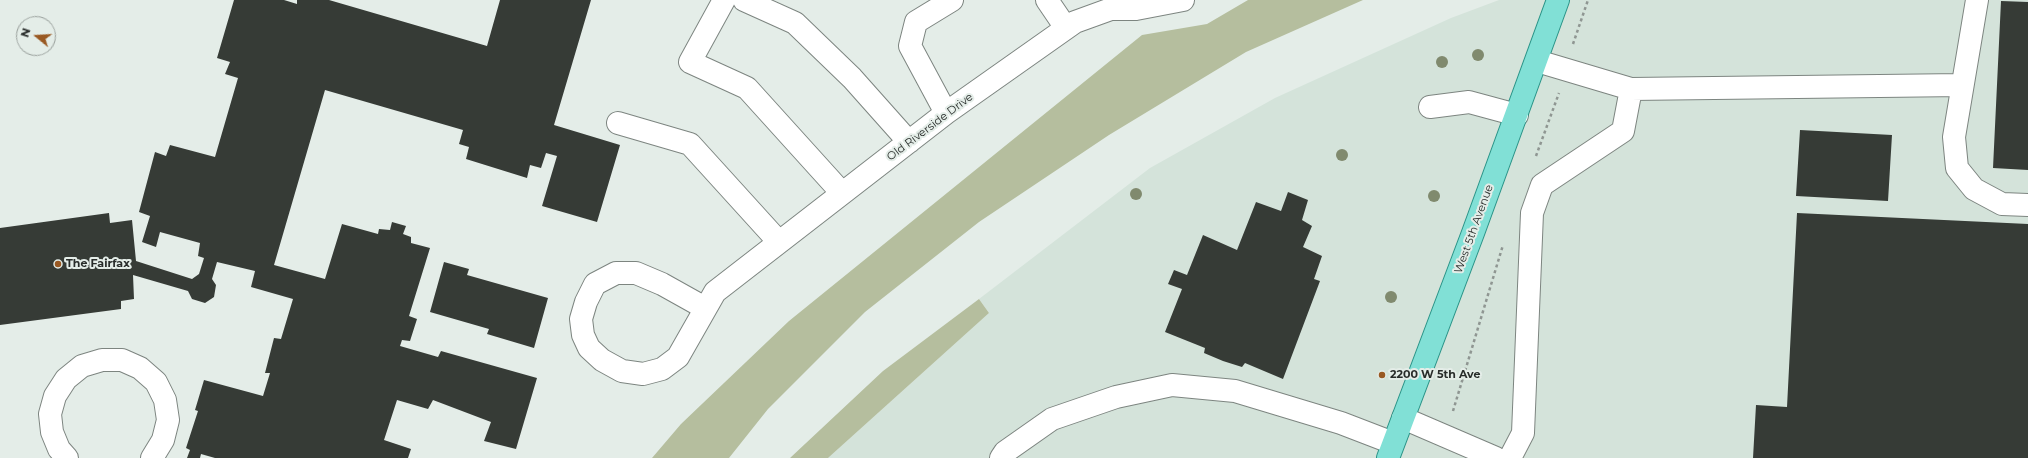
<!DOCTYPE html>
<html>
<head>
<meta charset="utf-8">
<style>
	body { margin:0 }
	#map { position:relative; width:2028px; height:458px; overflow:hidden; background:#e4ede8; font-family:Montserrat,sans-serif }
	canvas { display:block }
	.north { position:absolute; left:16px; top:16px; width:40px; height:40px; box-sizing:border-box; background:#e4ede8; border:1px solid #99a09c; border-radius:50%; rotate:288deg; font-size:11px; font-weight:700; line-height:16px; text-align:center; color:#282c2a }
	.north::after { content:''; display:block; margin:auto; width:14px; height:18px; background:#995923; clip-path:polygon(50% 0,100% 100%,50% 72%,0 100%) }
</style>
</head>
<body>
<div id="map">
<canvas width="2028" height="458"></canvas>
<div class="north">N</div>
</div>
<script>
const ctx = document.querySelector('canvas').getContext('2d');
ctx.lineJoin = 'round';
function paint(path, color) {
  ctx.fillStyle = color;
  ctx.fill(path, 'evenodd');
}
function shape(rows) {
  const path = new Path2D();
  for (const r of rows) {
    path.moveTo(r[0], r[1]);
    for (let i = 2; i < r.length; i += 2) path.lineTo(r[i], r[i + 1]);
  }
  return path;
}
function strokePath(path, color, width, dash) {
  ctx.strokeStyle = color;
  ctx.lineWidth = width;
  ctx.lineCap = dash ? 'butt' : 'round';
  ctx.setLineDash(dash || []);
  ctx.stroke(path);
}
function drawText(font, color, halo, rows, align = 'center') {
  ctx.font = font + ' Montserrat,sans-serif';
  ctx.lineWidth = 4;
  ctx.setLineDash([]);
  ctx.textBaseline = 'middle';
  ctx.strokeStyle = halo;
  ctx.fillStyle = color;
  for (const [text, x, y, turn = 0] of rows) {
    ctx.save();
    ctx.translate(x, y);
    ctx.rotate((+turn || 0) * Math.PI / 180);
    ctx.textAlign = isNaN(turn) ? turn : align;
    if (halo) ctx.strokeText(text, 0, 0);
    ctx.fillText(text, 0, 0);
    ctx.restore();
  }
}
paint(shape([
	[1499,0,2028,0,2028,458,828,458,989,313,979,299,1150,168,1275,98,1451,18]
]), '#d4e3da');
paint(shape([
	[1248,0,1363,0,1246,52,1109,135,979,222,865,312,768,409,729,458,652,458,681,424,789,321,1142,35,1207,24],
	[979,299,989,313,828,458,790,458,883,371]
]), '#b5be9e');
paint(shape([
	[234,0,284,0,297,4,297,0,329,0,487,46,500,0,591,0,554,125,620,145,597,222,542,206,557,156,546,153,541,168,530,165,527,178,466,159,469,147,459,144,463,130,325,90,274,265,325,279,342,224,378,234,379,229,390,230,392,222,406,226,403,234,411,237,411,243,430,248,409,316,417,319,410,341,402,340,400,346,438,357,441,351,537,378,516,449,484,441,491,422,433,400,428,409,397,400,384,440,411,449,408,458,215,458,201,454,200,458,187,458,190,450,186,448,198,411,195,410,204,380,263,396,270,373,265,373,274,338,281,339,293,299,251,287,255,271,217,262,212,279,216,285,214,297,205,303,192,299,188,291,133,275,134,299,121,301,121,309,0,325,0,228,109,213,110,223,132,220,136,261,192,279,199,274,204,258,198,256,200,243,160,232,156,247,142,242,150,216,139,212,155,152,166,156,170,145,215,157,238,78,225,74,230,62,217,58],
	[2001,1,2028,2,2028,170,1993,168],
	[1800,130,1892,135,1888,201,1796,196],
	[1288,192,1308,200,1302,220,1312,226,1303,247,1322,256,1314,279,1320,281,1283,379,1245,363,1242,367,1223,361,1204,353,1205,348,1165,332,1182,289,1168,284,1174,270,1187,275,1203,235,1237,250,1256,202,1281,211],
	[1797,213,2028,224,2028,458,1753,458,1756,405,1787,407],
	[444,262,469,269,467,275,548,298,534,348,487,334,489,329,430,312]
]), '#363b36');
const minor = shape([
	[724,0,690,62,747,88,842,193],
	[744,0,795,23,852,78,909,142],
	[1047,0,1066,28],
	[1977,0,1954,137,1957,168,1974,189,2002,204,2028,205],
	[1537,61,1631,89,1962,85],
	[1430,107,1469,102,1517,115],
	[946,113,910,46,916,22,952,0],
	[618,123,690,144,779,242],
	[705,308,662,284,636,273,616,273,595,284,586,302,581,319,583,335,589,348,602,360,622,371,643,374,662,369,678,357,715,292,946,113,1075,22,1111,9,1136,9,1183,0],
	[1403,418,1496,458],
	[67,458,59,449,52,432,50,414,55,396,66,379,82,366,102,360,122,360,140,368,156,382,165,400,168,420,163,440,152,458],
	[1001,458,1005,452,1052,419,1116,397,1172,385,1235,391,1341,423,1393,443],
	[1510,458,1523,433,1532,213,1542,185,1623,131,1631,89]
]);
const major = shape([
	[1388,458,1473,233,1558,0]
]);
strokePath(minor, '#7d8580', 24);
strokePath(major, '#2b9488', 24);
strokePath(shape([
	[1573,44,1588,0],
	[1536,156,1559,93],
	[1453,411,1503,245]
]), '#8f9692', 2.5, [3, 3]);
strokePath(minor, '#fff', 22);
strokePath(major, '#81e0d6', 22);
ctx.fillStyle = '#808a6e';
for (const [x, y] of [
	[1478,55],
	[1442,62],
	[1342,155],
	[1136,194],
	[1434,196],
	[1391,297]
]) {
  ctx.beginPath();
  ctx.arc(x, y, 6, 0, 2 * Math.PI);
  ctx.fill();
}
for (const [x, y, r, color] of [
	[58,264,4,"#995923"],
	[1382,375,4,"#995923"]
]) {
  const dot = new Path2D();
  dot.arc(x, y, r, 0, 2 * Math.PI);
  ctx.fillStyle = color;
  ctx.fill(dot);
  strokePath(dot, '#e4ede8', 1.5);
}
drawText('11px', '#282c2a', '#e4ede8', [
	["Old Riverside Drive",930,127,-37],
	["West 5th Avenue",1474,229,-70]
]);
drawText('bold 11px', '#282c2a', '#e4ede8', [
	["The Fairfax",66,264],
	["2200 W 5th Ave",1390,375]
], 'left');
</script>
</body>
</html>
